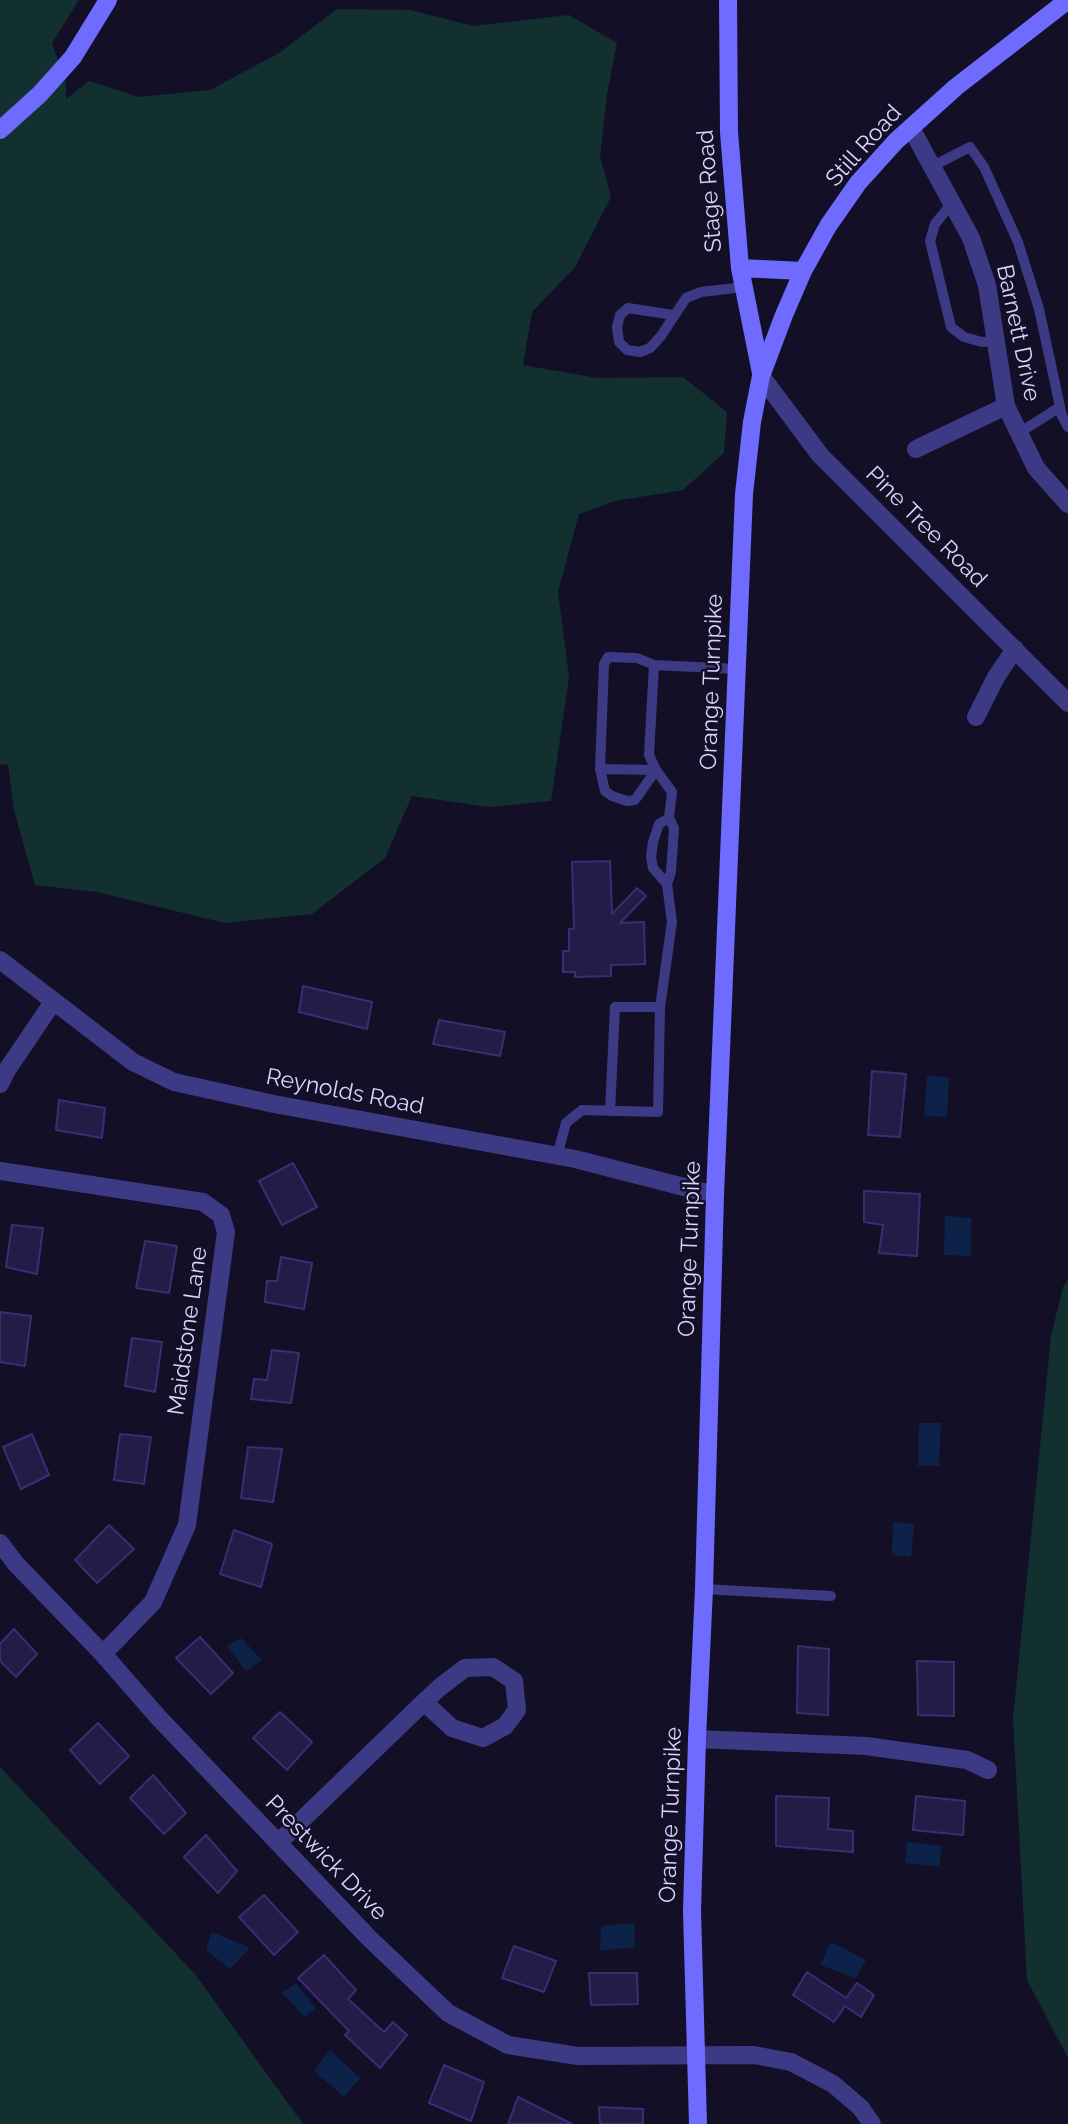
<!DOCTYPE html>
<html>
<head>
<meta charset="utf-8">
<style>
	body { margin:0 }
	canvas { display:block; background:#130f26 }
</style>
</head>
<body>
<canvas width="1068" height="2124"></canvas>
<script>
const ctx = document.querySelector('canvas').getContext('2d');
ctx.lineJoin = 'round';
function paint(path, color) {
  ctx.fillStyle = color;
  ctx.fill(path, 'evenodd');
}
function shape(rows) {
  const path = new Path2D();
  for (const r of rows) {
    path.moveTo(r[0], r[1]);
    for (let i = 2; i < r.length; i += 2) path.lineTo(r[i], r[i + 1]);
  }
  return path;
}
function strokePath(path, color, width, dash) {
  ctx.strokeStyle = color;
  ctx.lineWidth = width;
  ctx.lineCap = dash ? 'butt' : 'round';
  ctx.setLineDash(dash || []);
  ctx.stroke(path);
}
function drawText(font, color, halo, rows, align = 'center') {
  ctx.font = font + ' Raleway,sans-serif';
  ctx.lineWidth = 5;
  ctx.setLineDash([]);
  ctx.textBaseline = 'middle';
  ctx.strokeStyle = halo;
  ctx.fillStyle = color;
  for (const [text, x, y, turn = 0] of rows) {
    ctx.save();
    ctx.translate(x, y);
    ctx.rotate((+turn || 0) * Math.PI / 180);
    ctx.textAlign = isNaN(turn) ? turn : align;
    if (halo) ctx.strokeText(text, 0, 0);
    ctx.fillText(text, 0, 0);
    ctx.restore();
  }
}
paint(shape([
	[0,0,79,0,52,43,66,84,66,99,89,81,139,97,210,90,279,53,337,9,410,10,473,26,569,15,617,43,607,94,600,156,611,197,575,267,532,312,523,365,597,378,683,377,727,412,724,453,683,490,615,501,579,514,558,592,569,677,551,801,489,807,412,796,385,858,312,914,225,923,97,892,35,885,14,810,8,764,0,765],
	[1068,1280,1068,2058,1027,1980,1013,1718,1051,1336,1063,1287],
	[0,1767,195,1974,303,2124,0,2124]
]), '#12302f');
paint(shape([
	[927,1076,949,1077,947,1117,924,1116],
	[945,1216,971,1218,971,1256,944,1255],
	[919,1423,941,1423,939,1466,918,1466],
	[893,1522,914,1524,911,1557,892,1555],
	[241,1638,262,1660,246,1671,227,1646],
	[907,1842,942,1846,939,1867,905,1863],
	[634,1923,635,1947,600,1951,601,1926],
	[212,1932,250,1948,230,1969,206,1950],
	[831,1942,866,1960,856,1978,820,1965],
	[296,1983,316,2008,305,2017,282,1993],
	[330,2050,360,2078,344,2097,314,2071]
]), '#0c2248');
const building = shape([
	[610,861,612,914,637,888,646,896,620,923,644,922,645,964,611,965,611,976,575,977,575,972,563,972,563,951,569,951,569,929,574,929,572,862,610,861],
	[303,986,372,1002,367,1029,299,1012,303,986],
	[439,1020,505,1032,500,1056,433,1044,439,1020],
	[872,1071,906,1074,900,1137,868,1135,872,1071],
	[59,1100,105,1108,102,1138,56,1130,59,1100],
	[293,1163,317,1207,282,1225,259,1181,293,1163],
	[864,1191,920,1194,917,1256,879,1253,883,1225,864,1222,864,1191],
	[12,1225,43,1228,37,1274,6,1267,12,1225],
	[145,1241,177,1246,169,1293,136,1288,145,1241],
	[281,1257,312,1263,304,1309,265,1302,267,1281,277,1281,281,1257],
	[0,1312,31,1316,25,1366,0,1362,0,1312],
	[132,1338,162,1342,155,1392,125,1386,132,1338],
	[272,1350,299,1353,291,1403,251,1399,254,1379,267,1380,272,1350],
	[32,1434,49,1475,21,1489,3,1447,32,1434],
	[120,1434,151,1437,144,1484,114,1480,120,1434],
	[248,1447,282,1449,273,1502,241,1498,248,1447],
	[109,1525,134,1549,97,1583,75,1560,109,1525],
	[234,1530,272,1544,261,1587,220,1574,234,1530],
	[14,1629,37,1654,16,1677,0,1661,0,1644,14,1629],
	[200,1637,233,1673,211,1694,176,1658,200,1637],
	[798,1646,829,1649,828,1715,797,1713,798,1646],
	[917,1661,954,1662,954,1716,918,1715,917,1661],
	[280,1712,312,1742,287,1770,253,1738,280,1712],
	[98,1723,129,1756,100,1784,70,1750,98,1723],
	[153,1775,186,1813,164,1834,130,1798,153,1775],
	[776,1796,829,1798,828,1829,853,1831,853,1852,776,1846,776,1796],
	[916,1796,965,1801,963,1835,913,1830,916,1796],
	[206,1835,237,1871,218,1893,184,1857,206,1835],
	[264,1895,298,1932,274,1955,239,1917,264,1895],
	[514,1946,556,1961,544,1992,502,1978,514,1946],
	[324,1955,356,1990,348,1999,384,2032,393,2022,407,2035,380,2068,345,2035,349,2031,298,1978,324,1955],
	[807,1972,846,1998,857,1983,874,1995,861,2017,845,2006,834,2022,793,1995,807,1972],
	[589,1973,637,1973,638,2004,591,2005,589,1973],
	[444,2065,484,2082,471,2121,429,2103,444,2065],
	[518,2097,572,2124,508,2124,518,2097],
	[599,2107,643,2109,643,2124,600,2124,599,2107]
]);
paint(building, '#241b47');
strokePath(building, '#3b2d73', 2);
strokePath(shape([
	[933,166,970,147,984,167,1018,242,1039,309,1062,416,1068,427],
	[952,203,935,224,930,241,951,327,964,337,982,342,997,341],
	[673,315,628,308,620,315,617,327,619,342,627,350,640,352,650,348,661,336,686,298,701,292,744,287],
	[1019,433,1060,407],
	[654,665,637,658,608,657,604,664,600,769,656,770],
	[600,769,605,791,612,796,627,801,635,800,656,770],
	[669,818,672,792,656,770,649,755,654,665,737,669],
	[660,1007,672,922,667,884,671,872,674,828,669,818,659,824,653,842,651,857,653,868,667,884],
	[557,1156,566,1123,582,1110,658,1112,660,1007,615,1007,610,1111],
	[704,1589,831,1596]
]), '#3d3a85', 10);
strokePath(shape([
	[911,128,971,238,987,285,1006,406,1036,468,1068,504],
	[761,376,820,455,1068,703],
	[916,449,1006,406],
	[976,717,996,677,1015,649],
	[0,960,133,1062,174,1082,274,1104,575,1159,715,1195],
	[0,1084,7,1070,53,1002],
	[0,1171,203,1202,221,1215,226,1232,187,1525,153,1602,103,1654],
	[0,1543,16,1564,103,1654,158,1717,369,1938,448,2013,508,2045,578,2056,754,2055,791,2062,833,2084,861,2108,872,2124],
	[697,1739,866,1746,967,1760,988,1770],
	[278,1843,424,1702,439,1688,465,1668,493,1667,514,1681,517,1710,505,1726,483,1738,452,1728,424,1702]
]), '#3d3a85', 18);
strokePath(shape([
	[728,0,729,132,740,268,761,373],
	[0,130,40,94,73,57,108,0],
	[740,268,803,271],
	[698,2124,692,1911,697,1739,704,1589,715,1195,744,494,752,422,761,376,784,315,803,271,828,226,858,183,896,141,956,87,1068,0]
]), '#6f6bff', 18);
drawText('23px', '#d9d4ff', '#130f26', [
	["Still Road",864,146,-48],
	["Stage Road",710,191,-94],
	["Barnett Drive",1018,333,78],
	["Pine Tree Road",926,527,45],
	["Orange Turnpike",712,682,-88],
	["Reynolds Road",345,1092,11],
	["Orange Turnpike",690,1249,-88],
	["Maidstone Lane",188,1331,-82],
	["Orange Turnpike",671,1815,-88],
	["Prestwick Drive",326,1858,46]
]);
</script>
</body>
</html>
